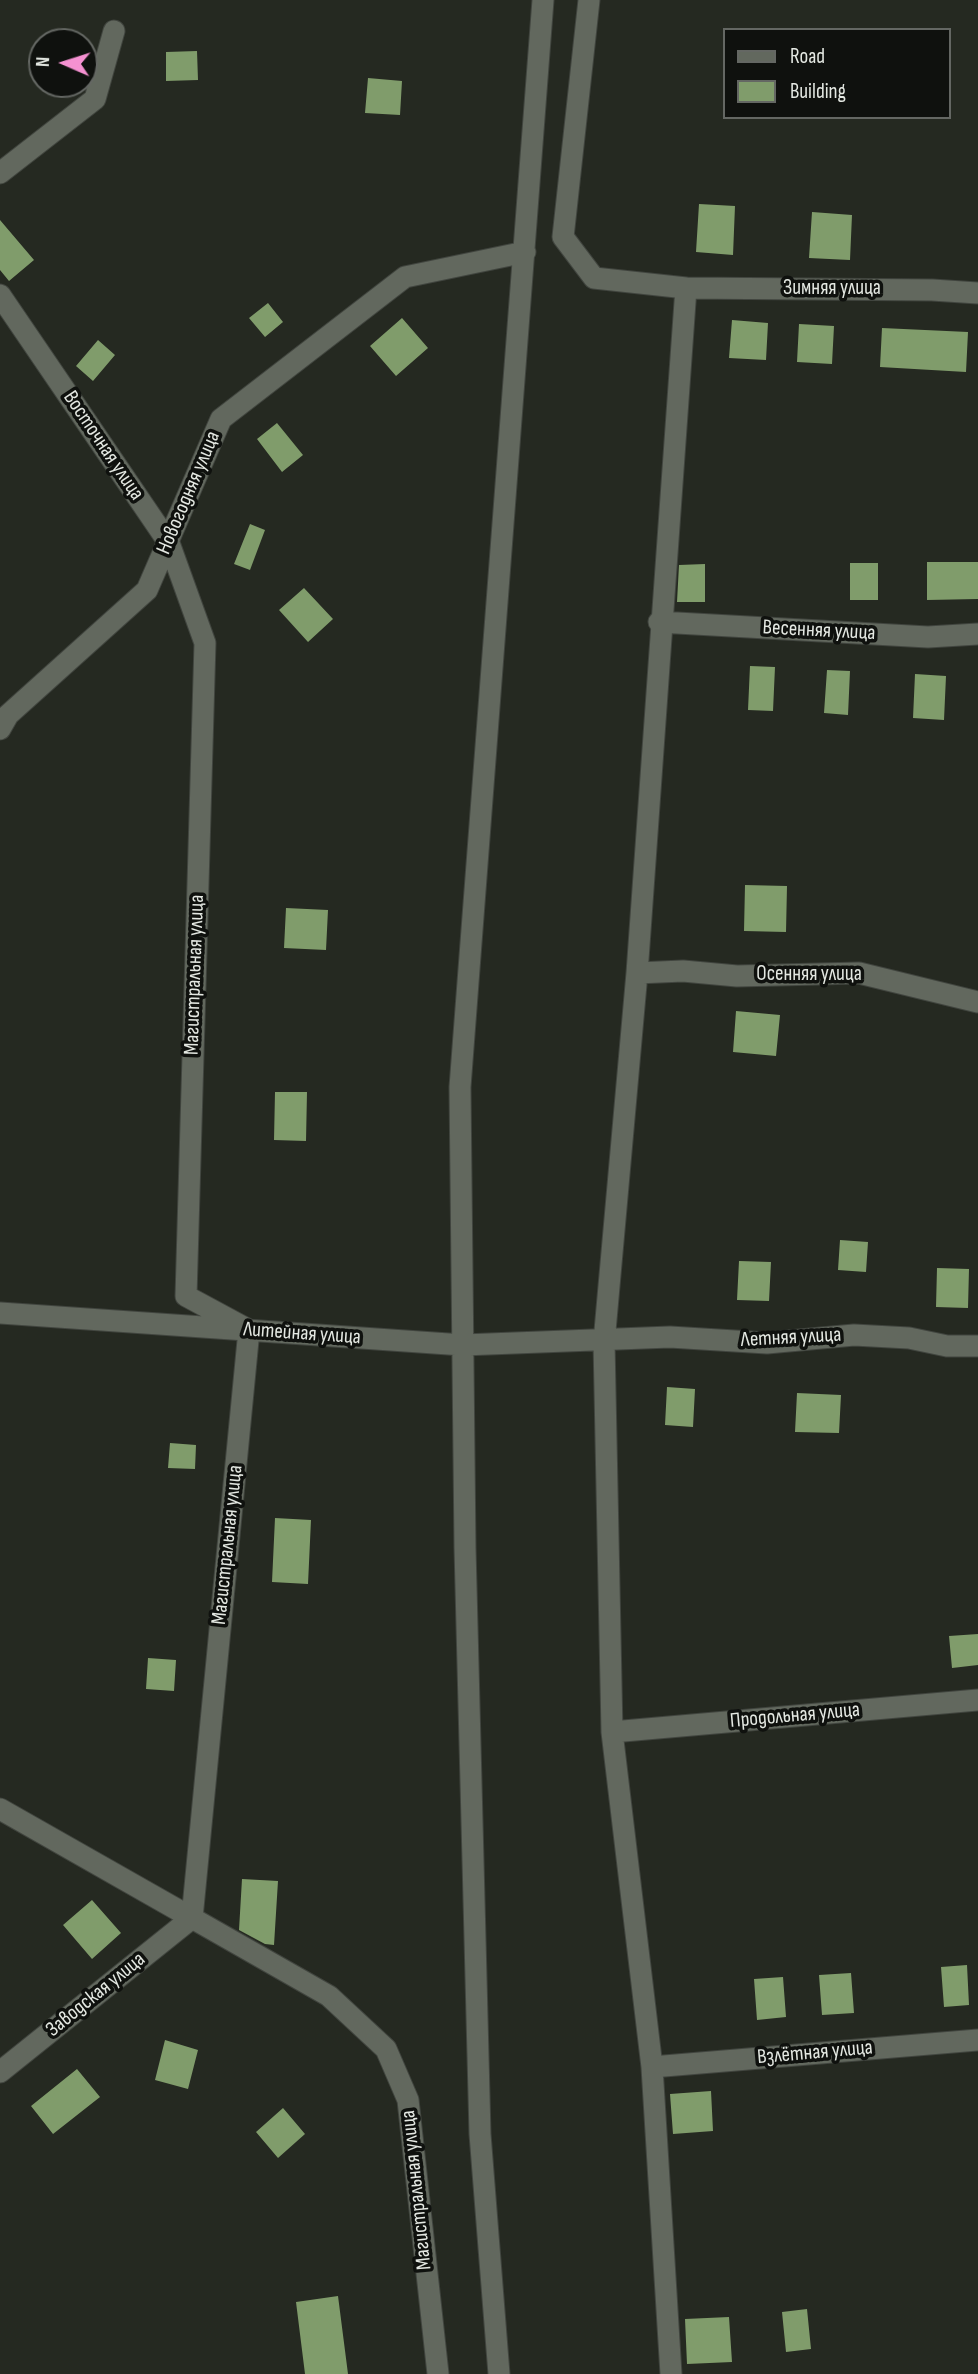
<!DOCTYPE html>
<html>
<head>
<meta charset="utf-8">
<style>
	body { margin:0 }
	#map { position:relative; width:978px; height:2374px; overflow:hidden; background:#252921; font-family:"Sofia Sans Condensed",sans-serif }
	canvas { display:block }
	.legend { position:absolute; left:723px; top:28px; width:228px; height:91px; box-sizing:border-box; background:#0f110e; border:2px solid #646763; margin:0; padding:9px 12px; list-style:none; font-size:21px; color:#e4e8e2 }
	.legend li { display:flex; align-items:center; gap:14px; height:35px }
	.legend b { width:35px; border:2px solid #646763 }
	.north { position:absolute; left:28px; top:28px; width:70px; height:70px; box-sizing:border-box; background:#0f110e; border:2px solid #646763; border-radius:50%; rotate:273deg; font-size:19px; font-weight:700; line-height:28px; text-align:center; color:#e4e8e2 }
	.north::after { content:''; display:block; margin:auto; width:24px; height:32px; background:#f591d1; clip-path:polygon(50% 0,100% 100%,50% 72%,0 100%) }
</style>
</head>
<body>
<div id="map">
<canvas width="978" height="2374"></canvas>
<ul class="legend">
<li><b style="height:9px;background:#62685e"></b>Road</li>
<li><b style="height:19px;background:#809c6b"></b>Building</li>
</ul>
<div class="north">N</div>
</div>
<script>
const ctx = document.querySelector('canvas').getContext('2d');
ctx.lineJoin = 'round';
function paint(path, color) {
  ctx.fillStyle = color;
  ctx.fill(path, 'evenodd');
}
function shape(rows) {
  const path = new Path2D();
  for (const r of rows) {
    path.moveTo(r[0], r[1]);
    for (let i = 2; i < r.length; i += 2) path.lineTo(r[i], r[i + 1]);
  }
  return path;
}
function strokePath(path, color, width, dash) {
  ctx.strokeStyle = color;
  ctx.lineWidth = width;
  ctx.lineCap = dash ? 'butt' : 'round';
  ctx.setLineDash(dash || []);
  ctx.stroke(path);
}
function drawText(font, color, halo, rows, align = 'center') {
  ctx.font = font + ' "Sofia Sans Condensed",sans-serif';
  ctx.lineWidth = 7;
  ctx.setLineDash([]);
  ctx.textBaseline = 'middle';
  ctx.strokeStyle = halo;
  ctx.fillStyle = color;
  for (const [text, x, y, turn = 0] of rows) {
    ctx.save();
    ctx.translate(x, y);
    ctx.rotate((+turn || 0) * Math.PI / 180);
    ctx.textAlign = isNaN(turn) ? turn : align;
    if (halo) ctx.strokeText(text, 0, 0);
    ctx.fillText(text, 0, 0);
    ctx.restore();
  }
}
paint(shape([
	[197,51,198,80,166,81,166,52],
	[368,78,402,81,400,115,365,113],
	[699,204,735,206,733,255,696,252],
	[812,212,852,215,850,260,809,258],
	[0,220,34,260,9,281,0,270],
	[268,303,283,322,265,337,249,318],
	[402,318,428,348,396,376,370,346],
	[732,320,768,323,766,360,729,358],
	[799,324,834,326,832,364,797,362],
	[882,328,968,332,966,372,880,367],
	[98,340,115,355,93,381,76,366],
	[277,423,303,455,282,472,257,439],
	[250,524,265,530,250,570,234,564],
	[927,562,978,562,978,599,927,600],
	[850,563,878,563,878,600,850,600],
	[705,564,705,602,677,602,679,565],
	[304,588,333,619,308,642,279,610],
	[750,666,775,667,773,711,748,710],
	[827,670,850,671,848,715,824,713],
	[915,674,946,676,944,720,913,718],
	[745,885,787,886,786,932,744,931],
	[286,908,328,910,326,950,284,948],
	[736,1011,780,1015,776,1056,733,1052],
	[275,1092,307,1092,306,1141,274,1140],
	[840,1240,868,1242,866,1272,838,1270],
	[739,1261,771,1262,769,1301,737,1300],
	[937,1268,969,1269,968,1308,936,1307],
	[667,1387,695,1389,693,1427,665,1425],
	[797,1393,841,1395,839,1433,795,1432],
	[170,1443,196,1445,195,1469,168,1468],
	[275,1518,311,1520,308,1584,272,1582],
	[978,1634,978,1665,952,1668,949,1636],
	[148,1658,176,1660,174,1691,146,1689],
	[242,1879,278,1881,274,1945,265,1944,239,1930],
	[92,1900,121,1933,92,1959,63,1925],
	[967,1965,969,2005,944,2007,941,1967],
	[851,1973,854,2013,822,2015,819,1975],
	[783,1977,786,2017,757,2020,754,1979],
	[165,2040,198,2050,188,2089,155,2080],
	[77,2069,100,2097,53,2134,31,2106],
	[711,2091,713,2131,673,2134,670,2094],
	[283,2108,305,2134,278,2158,256,2132],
	[338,2296,348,2374,305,2374,296,2302],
	[807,2309,811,2349,786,2352,782,2312],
	[729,2317,732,2362,687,2364,685,2319]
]), '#809c6b');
const minor = shape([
	[589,0,563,237,594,278,686,288,637,973,604,1342,612,1732,652,2067,671,2374],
	[0,173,95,99,114,31],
	[686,288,932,290,978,293],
	[0,295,169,543,205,643,186,1296,249,1330,192,1918,329,1996,386,2049,408,2100,438,2374],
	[659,622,928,637,978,634],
	[0,729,8,715,147,590,221,419,405,277,525,252],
	[637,973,683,971,737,976,859,973,978,1002],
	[0,1313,463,1345,670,1337,767,1343,854,1335,909,1338,947,1346,978,1346],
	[612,1732,978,1700],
	[0,1809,192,1918,0,2072],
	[652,2067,978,2040],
	[499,2374,480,2134,465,1548,460,1087,543,0]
]);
strokePath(minor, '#41453f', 23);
strokePath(minor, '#62685e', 21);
drawText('21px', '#e4e8e2', '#0f110e', [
	["Зимняя улица",832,289],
	["Восточная улица",103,446,56],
	["Новогодняя улица",189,493,-67],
	["Весенняя улица",819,631,3],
	["Магистральная улица",195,975,-88],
	["Осенняя улица",809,975],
	["Литейная улица",302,1334,4],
	["Летняя улица",791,1338,-3],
	["Магистральная улица",228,1545,-84],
	["Продольная улица",795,1716,-5],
	["Заводская улица",96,1995,-39],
	["Взлётная улица",815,2053,-5],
	["Магистральная улица",417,2190,-96]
]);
</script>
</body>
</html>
